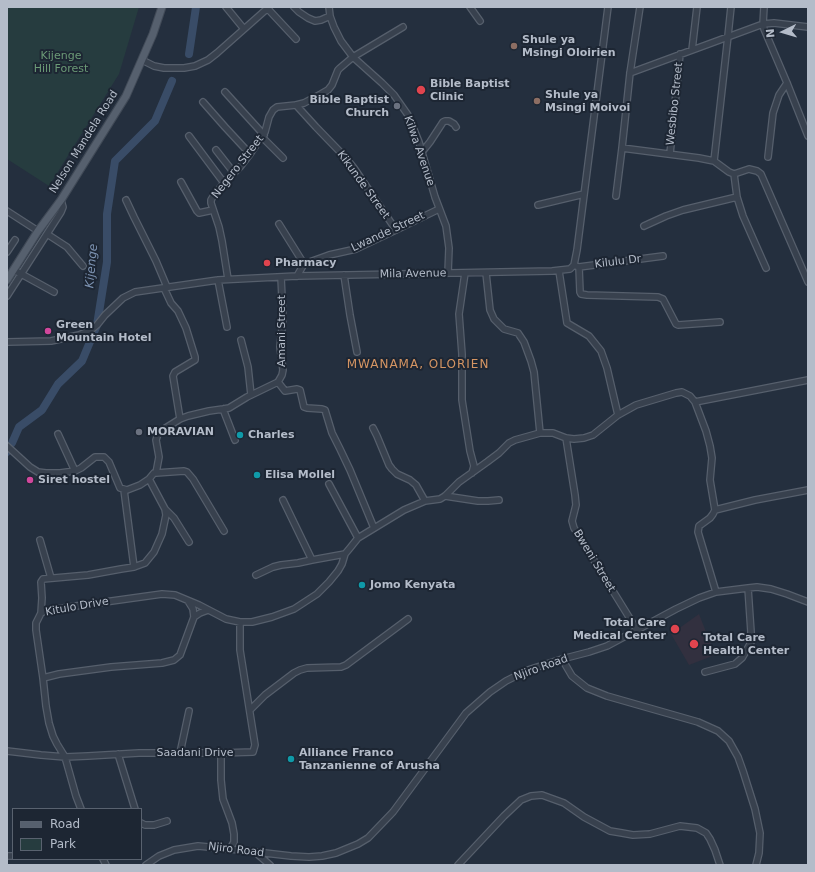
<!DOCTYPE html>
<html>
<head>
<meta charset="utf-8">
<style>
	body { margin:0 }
	#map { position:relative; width:815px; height:872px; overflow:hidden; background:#242f3e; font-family:"DejaVu Sans",sans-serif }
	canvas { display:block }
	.frame { position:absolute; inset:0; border:8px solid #b4bcc9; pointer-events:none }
	.legend { position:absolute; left:12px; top:808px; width:130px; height:52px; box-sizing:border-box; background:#1d2633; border:1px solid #59626f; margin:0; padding:5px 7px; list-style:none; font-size:12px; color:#b4bcc9 }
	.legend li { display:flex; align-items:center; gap:8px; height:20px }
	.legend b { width:20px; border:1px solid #59626f }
	.north { position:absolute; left:763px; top:12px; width:40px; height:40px; -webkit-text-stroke:3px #1d2633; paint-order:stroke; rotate:265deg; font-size:11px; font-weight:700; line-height:16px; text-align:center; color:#b4bcc9 }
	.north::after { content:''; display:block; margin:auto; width:14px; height:18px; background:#b4bcc9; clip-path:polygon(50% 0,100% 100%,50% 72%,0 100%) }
</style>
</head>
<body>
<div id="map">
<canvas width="815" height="872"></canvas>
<div class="frame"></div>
<ul class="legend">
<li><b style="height:5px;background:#56606e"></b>Road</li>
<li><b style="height:11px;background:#263c3f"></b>Park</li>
</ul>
<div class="north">N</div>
</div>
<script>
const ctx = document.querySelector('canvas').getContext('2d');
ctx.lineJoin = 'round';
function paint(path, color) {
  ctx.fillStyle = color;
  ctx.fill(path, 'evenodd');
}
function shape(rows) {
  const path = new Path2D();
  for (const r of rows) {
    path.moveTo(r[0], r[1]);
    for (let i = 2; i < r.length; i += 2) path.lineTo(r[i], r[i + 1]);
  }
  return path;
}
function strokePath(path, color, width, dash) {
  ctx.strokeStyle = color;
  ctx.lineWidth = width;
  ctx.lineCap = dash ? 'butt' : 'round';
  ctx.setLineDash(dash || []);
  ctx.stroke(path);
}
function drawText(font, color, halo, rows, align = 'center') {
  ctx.font = font + ' "DejaVu Sans",sans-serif';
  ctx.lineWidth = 4;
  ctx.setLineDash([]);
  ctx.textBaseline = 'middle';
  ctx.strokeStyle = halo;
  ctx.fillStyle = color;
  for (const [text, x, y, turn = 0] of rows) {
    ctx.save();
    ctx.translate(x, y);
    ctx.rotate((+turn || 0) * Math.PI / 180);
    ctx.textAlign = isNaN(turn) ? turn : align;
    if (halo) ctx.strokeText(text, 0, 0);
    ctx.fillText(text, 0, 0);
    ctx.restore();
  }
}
paint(shape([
	[699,614,715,655,689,665,671,634]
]), '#32303f');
paint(shape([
	[7,7,139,7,119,74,49,186,7,159]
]), '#263c3f');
strokePath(shape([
	[189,54,196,7],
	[12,443,19,427,42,410,58,384,82,361,97,325,107,262,107,214,115,161,155,121,172,81],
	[7,452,8,451]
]), '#394c67', 8);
const minor = shape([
	[226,7,244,29],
	[294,7,299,12,308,18,315,21,321,20,330,16],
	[329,7,330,16,334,27,341,41,353,57,382,83,394,95,408,115,419,142,435,197,446,226,449,248,448,273],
	[470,7,480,21],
	[764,7,763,24,764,29,787,83,808,136],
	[268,9,296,39],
	[692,50,697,7],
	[142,60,154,66,164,68,184,68,195,66,208,60,217,53,269,7],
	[630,73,763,24,774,23,808,27],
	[225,92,264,135],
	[203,102,225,127,250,154],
	[296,105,316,127,345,157,354,168,396,230],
	[189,136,224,183],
	[262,137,283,158],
	[622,148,699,158,714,161,729,172,734,174,749,169,757,171,761,174,808,282],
	[216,150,234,173],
	[422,152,430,142,443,122,445,121,449,121,454,124,456,127],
	[670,154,680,54],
	[768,157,773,113,779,95,787,83],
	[714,161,728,36,731,7],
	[734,174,737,197,743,216,766,268],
	[181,182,197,211,199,213,213,210],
	[616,196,622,148,630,73,640,7],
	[126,200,134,217,156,261,167,287],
	[538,205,584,194],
	[7,211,38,231],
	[279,224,304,264],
	[644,226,666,216,683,210,737,197],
	[47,234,67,247,83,266],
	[7,252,15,240],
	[576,266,579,267,663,256],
	[579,267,580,292,581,294,587,295,658,297,663,299,676,324,678,325,720,322],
	[14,270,54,292],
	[559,271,567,323,589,336,601,351,607,368,618,415],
	[465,273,459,314,462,354,462,400,470,451,474,466,472,473],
	[486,273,490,310,494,319,504,329,518,333,524,342,531,361,534,372,540,433],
	[344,275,350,315,357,352],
	[297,276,304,264,329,255,356,249,396,230,439,209],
	[228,279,222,241,219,227,211,203,211,200,214,195,224,183,240,167,250,154,265,132,269,117,273,110,277,107,296,105,304,103,321,94,328,90,332,85,338,70,340,68,353,57,403,27],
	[218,280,227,327],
	[164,288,171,303,178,311,186,328,195,357,195,360,175,372,173,376,180,419],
	[7,296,61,212,63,207,61,200],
	[241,340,248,367,251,395],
	[7,342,51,341,79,335,91,330,97,325,105,315,123,298,135,292,218,280,297,276,552,271,570,269,574,265,577,250,608,7],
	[278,382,285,391,297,389,300,390,304,407,307,408,322,409,325,410,332,433,340,449,350,470,374,528],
	[695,402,808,380],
	[223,409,235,440],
	[373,428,377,436,389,465,392,469,397,474,410,480,416,485,425,501],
	[58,434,75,471],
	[566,438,575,495,576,505,572,521,574,528,637,630],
	[7,446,30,467,38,472,46,473,60,473,75,471,81,468,95,457,104,457,109,462,120,488,127,490,140,485,149,479,154,473,156,473,159,457,156,440,158,434,164,429,180,419,188,416,209,411,223,409,229,408,247,397,278,382,282,375,283,370,280,347,283,319,281,277],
	[156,473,184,471,187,472,193,479,224,531],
	[329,484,358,538],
	[124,490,134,567],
	[445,496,478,501,488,501,499,500],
	[283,500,312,560,345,554],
	[165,509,174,518,189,542],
	[715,510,755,500,808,490],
	[40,540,51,578],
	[256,575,273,567,281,565,298,563,312,560],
	[41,613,42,598,41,582,43,579,88,575,121,569,134,567,145,563,154,552,162,534,166,515,165,509,149,479],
	[194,617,200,613,208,610],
	[562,659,572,676,587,688,607,696,698,722,718,731,729,741,738,757,743,771,755,809,760,833,759,853,756,865],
	[705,672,735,664,742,658,749,646,751,642,751,632,748,588],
	[43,678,59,674,111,667,162,663,174,660,180,655,194,617,193,609,188,601],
	[250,710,265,695,294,673,300,670,307,668,341,667,346,665,408,619],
	[7,751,41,755,65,757,88,756,139,753,221,753,253,752,255,745,240,650,240,622],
	[180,753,189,711],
	[221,753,221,780,223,799,232,823,234,834,234,842,230,849],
	[118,754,135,809],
	[81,809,76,796,65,757,57,744,53,736,49,723,46,706,43,678,36,630,36,623,41,613,45,611,76,606,162,594,175,595,199,605,226,619,240,622,252,622,272,617,294,609,317,594,329,582,338,571,342,564,345,554,350,548,358,538,404,510,425,501,440,499,445,496,459,482,487,462,499,453,509,443,515,440,540,433,553,433,566,438,574,439,584,438,593,435,618,415,636,405,676,393,682,392,690,396,695,402,706,431,710,446,712,458,710,480,715,510,713,514,710,518,699,526,698,532,716,592],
	[141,823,145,825,154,825,167,821],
	[255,852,270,865],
	[7,856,13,856],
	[103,859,106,865],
	[146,865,159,856,174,850,198,846,230,849,291,856,309,857,322,856,336,853,358,844,368,838,393,812,466,713,490,692,506,681,528,670,562,659,589,652,607,646,676,609,699,598,716,592,748,588,757,587,771,589,787,594,808,602],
	[458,865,504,816,521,800,531,796,542,795,564,803,584,817,610,831,622,833,633,835,650,834,680,826,697,828,706,833,710,839,715,850,720,865]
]);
const major = shape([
	[7,280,38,231,61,200,126,96,153,34,162,7]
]);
strokePath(minor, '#565f6c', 8);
strokePath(major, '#414a57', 9);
strokePath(minor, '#38414e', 5.5);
strokePath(major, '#56606e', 7);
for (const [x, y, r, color] of [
	[514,46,4,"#8d6e63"],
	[421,90,5,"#e0444e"],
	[537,101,4,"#8d6e63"],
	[397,106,4,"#6b7280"],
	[267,263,4,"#e0444e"],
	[48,331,4,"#d1479c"],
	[139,432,4,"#6b7280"],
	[240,435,4,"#0f9aa8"],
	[257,475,4,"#0f9aa8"],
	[30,480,4,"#d1479c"],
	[362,585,4,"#0f9aa8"],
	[675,629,5,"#e0444e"],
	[694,644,5,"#e0444e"],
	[291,759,4,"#0f9aa8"]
]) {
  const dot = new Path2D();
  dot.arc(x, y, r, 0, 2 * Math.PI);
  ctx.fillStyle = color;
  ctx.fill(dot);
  strokePath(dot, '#1d2633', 1.5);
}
drawText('bold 11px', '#b4bcc9', '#1d2633', [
	["Shule ya",522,40],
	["Msingi Oloirien",522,53],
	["Bible Baptist",430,84],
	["Clinic",430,97],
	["Shule ya",545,95],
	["Msingi Moivoi",545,108],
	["Bible Baptist",389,100,"right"],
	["Church",389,113,"right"],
	["Pharmacy",275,263],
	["Green",56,325],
	["Mountain Hotel",56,338],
	["MORAVIAN",147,432],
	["Charles",248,435],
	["Elisa Mollel",265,475],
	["Siret hostel",38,480],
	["Jomo Kenyata",370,585],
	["Total Care",666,623,"right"],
	["Medical Center",666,636,"right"],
	["Total Care",703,638],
	["Health Center",703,651],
	["Alliance Franco",299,753],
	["Tanzanienne of Arusha",299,766]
], 'left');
drawText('11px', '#6b9a76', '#1d2633', [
	["Kijenge",61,56],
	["Hill Forest",61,69]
]);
drawText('11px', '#b4bcc9', '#1d2633', [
	["Wesbibo Street",675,104,-84],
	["Nelson Mandela Road",84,142,-58],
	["Kilwa Avenue",419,151,71],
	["Negero Street",238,167,-52],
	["Kikunde Street",363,185,54],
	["Lwande Street",388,232,-25],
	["Kilulu Dr",618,262,-7],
	["Mila Avenue",413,274,-1],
	["Amani Street",282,331,-90],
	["Bweni Street",594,561,59],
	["Kitulo Drive",77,607,-10],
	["Njiro Road",541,668,-20],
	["Saadani Drive",195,753],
	["Njiro Road",236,850,7]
]);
drawText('italic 12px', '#7c92b1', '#1d2633', [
	["Kijenge",92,266,-85]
]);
ctx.letterSpacing = '1px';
drawText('12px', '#d59563', '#1d2633', [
	["MWANAMA, OLORIEN",418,365]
]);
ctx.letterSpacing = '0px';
</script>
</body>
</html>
